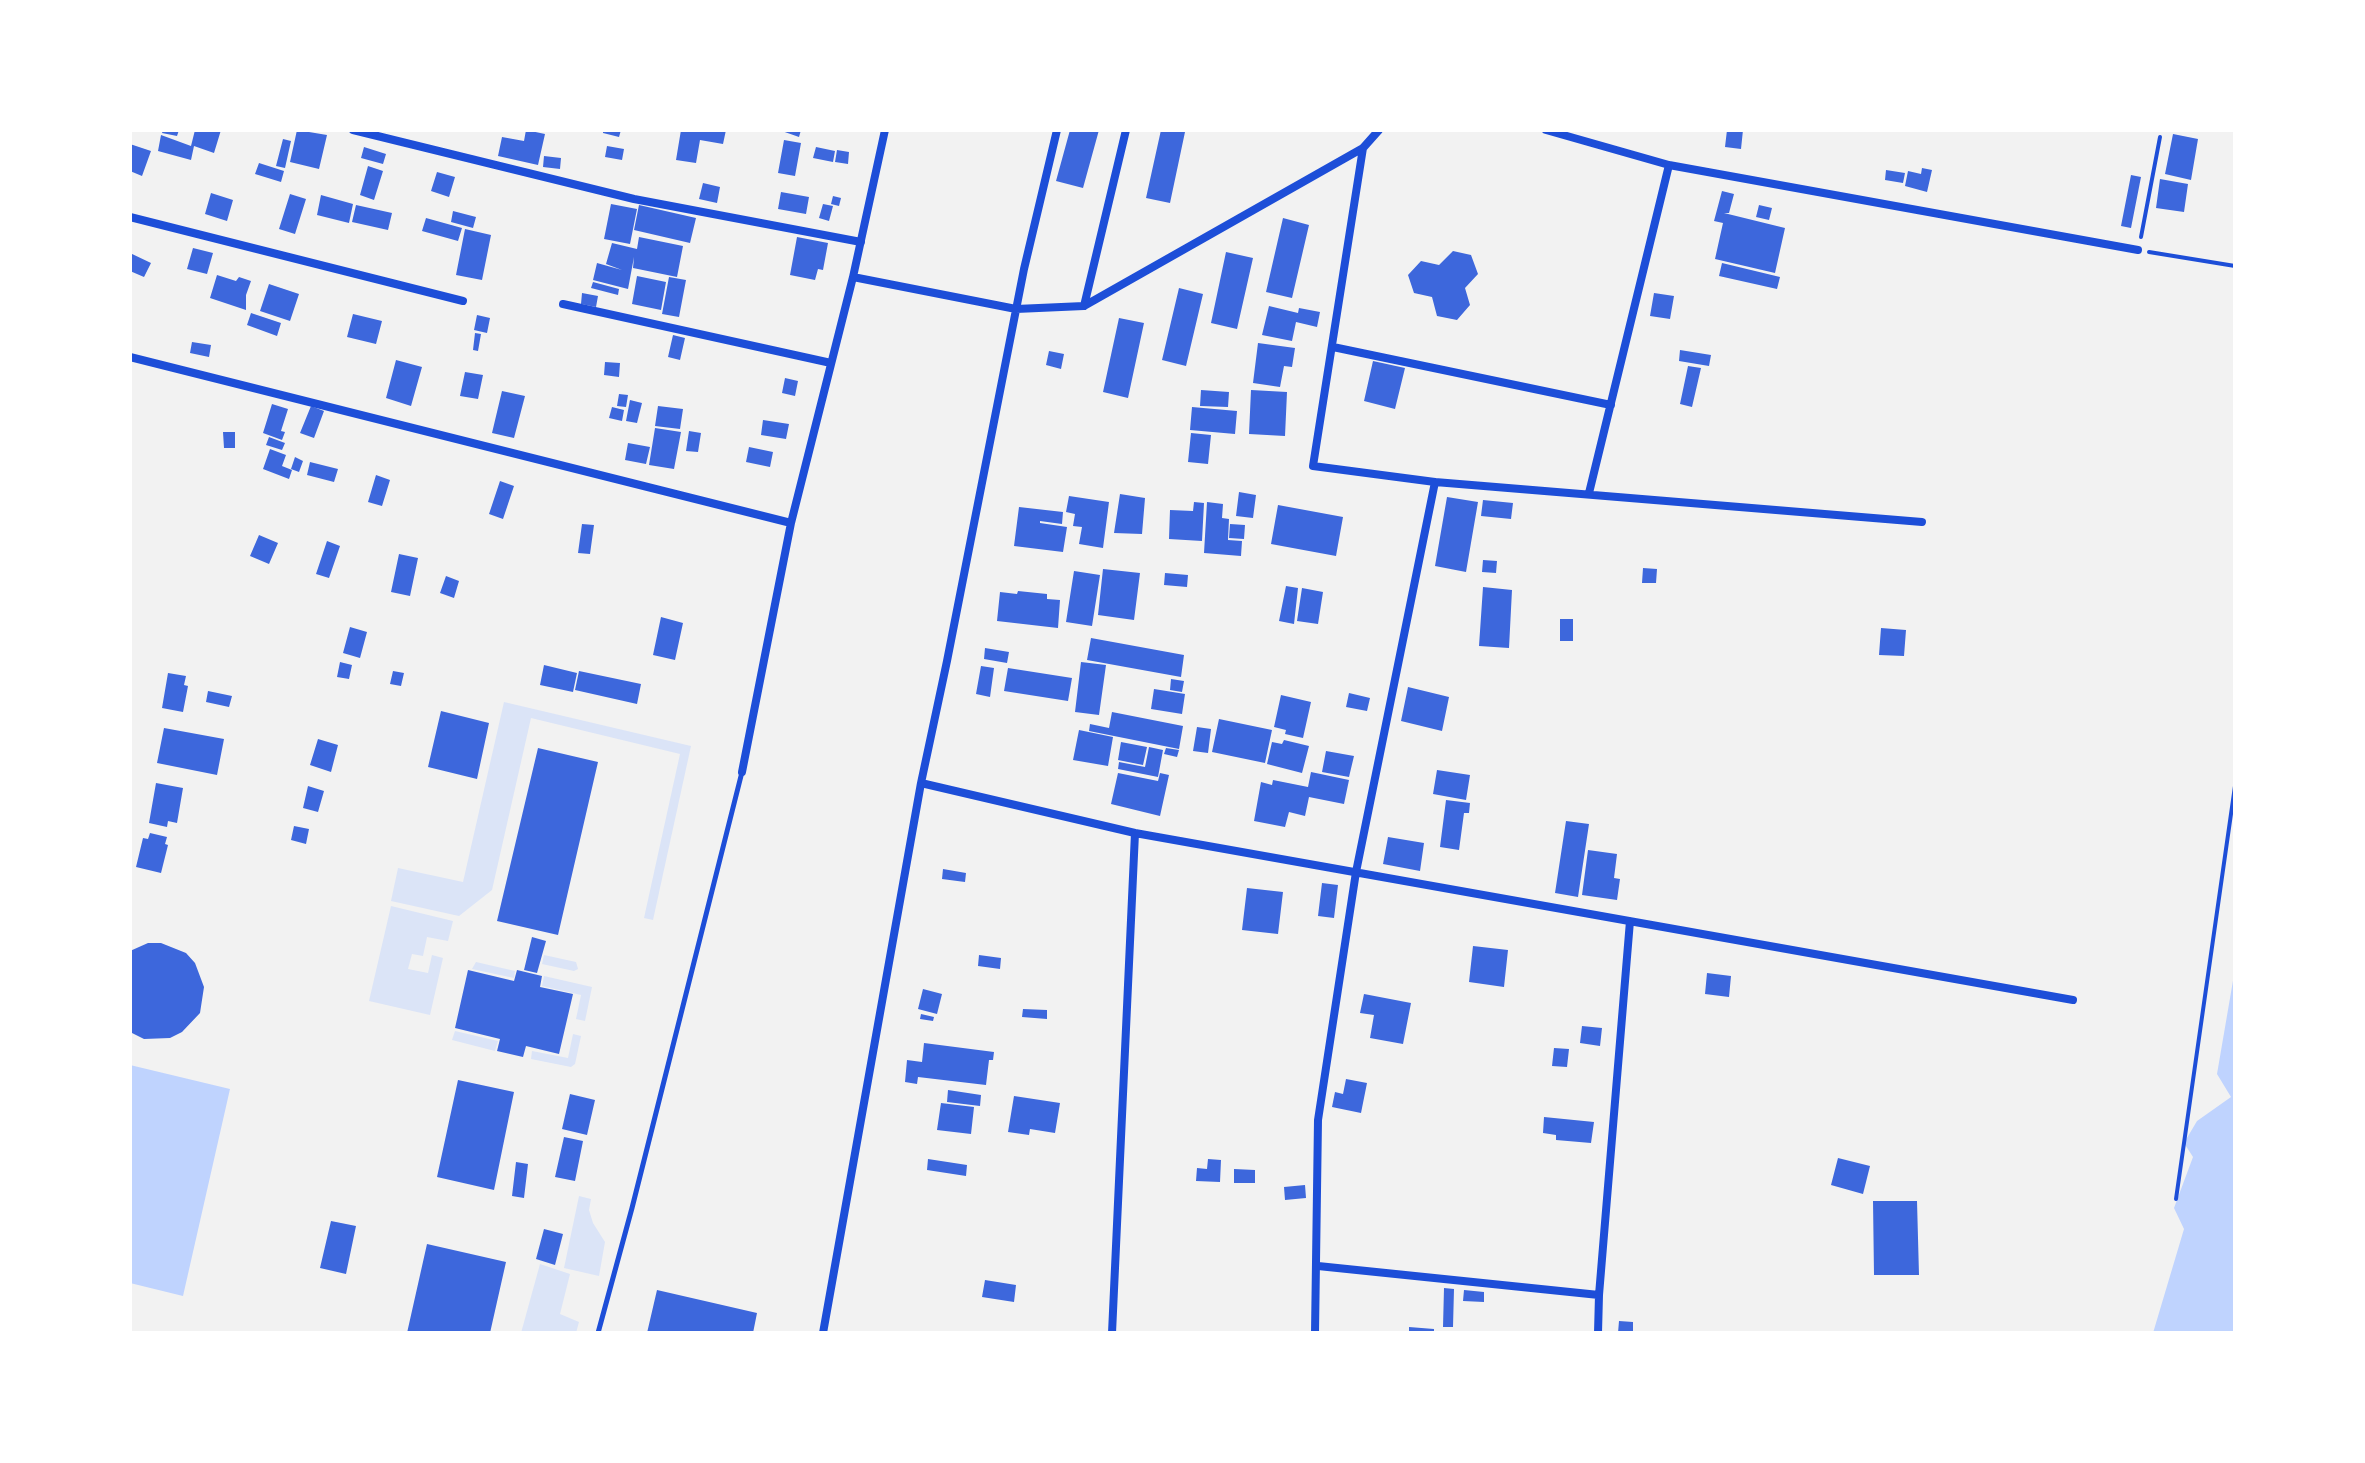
<!DOCTYPE html>
<html>
<head>
<meta charset="utf-8">
<style>
	body { margin:0 }
	#map { position:relative; width:2365px; height:1463px; overflow:hidden; background:#f2f2f2; font-family:Quicksand,sans-serif }
	canvas { display:block }
	.frame { position:absolute; inset:0; border:132px solid #fff; pointer-events:none }
</style>
</head>
<body>
<div id="map">
<canvas width="2365" height="1463"></canvas>
<div class="frame"></div>
</div>
<script>
const ctx = document.querySelector('canvas').getContext('2d');
ctx.lineJoin = 'round';
function paint(path, color) {
  ctx.fillStyle = color;
  ctx.fill(path, 'evenodd');
}
function shape(rows) {
  const path = new Path2D();
  for (const r of rows) {
    path.moveTo(r[0], r[1]);
    for (let i = 2; i < r.length; i += 2) path.lineTo(r[i], r[i + 1]);
  }
  return path;
}
function strokePath(path, color, width, dash) {
  ctx.strokeStyle = color;
  ctx.lineWidth = width;
  ctx.lineCap = dash ? 'butt' : 'round';
  ctx.setLineDash(dash || []);
  ctx.stroke(path);
}
paint(shape([
	[504,702,691,746,653,920,644,918,680,754,531,718,492,890,459,916,391,901,398,868,463,882],
	[391,906,453,921,448,941,427,937,423,956,412,954,408,969,428,973,432,955,443,958,430,1015,369,1001],
	[544,955,576,962,578,969,574,971,542,964],
	[476,962,515,971,514,978,472,969],
	[544,976,592,987,585,1021,576,1019,581,995,542,986],
	[455,1031,498,1041,495,1051,452,1040],
	[573,1034,581,1036,575,1064,571,1067,531,1059,532,1051,568,1058],
	[579,1196,591,1199,589,1210,593,1223,605,1242,599,1276,564,1268],
	[540,1264,570,1274,560,1314,579,1322,576,1333,521,1333]
]), '#dbe4f7');
paint(shape([
	[2235,969,2235,1333,2153,1333,2184,1229,2174,1208,2193,1157,2184,1143,2197,1121,2231,1097,2217,1074],
	[130,1065,230,1089,183,1296,130,1283]
]), '#bfd3fe');
paint(shape([
	[163,130,179,130,177,136,162,133],
	[195,130,221,130,214,153,194,146,191,160,158,151,161,135,191,146],
	[297,130,327,135,319,169,290,162],
	[526,130,545,134,538,165,498,156,502,137,524,141],
	[603,130,621,130,619,137,603,133],
	[681,130,726,130,723,144,700,140,696,163,676,160],
	[779,130,801,130,799,137],
	[1070,130,1099,130,1083,188,1056,181],
	[1161,130,1185,132,1170,203,1146,198],
	[1727,130,1743,130,1741,149,1725,147],
	[2173,134,2198,139,2191,180,2165,174],
	[283,139,291,141,285,168,276,166],
	[784,140,801,143,795,176,778,173],
	[130,144,151,151,142,176,130,171],
	[607,146,624,149,622,160,605,157],
	[364,147,386,154,383,164,361,158],
	[816,147,835,151,833,162,813,158],
	[837,150,849,152,848,164,835,162],
	[544,156,561,158,560,169,543,167],
	[259,163,284,171,281,182,255,174],
	[368,166,383,171,374,200,360,195],
	[1922,168,1932,170,1927,192,1905,186,1908,171,1921,174],
	[1886,170,1905,173,1903,183,1885,180],
	[437,172,455,177,449,197,431,191],
	[2131,175,2141,177,2131,228,2121,226],
	[2160,179,2188,184,2184,212,2156,208],
	[703,183,720,187,717,203,699,199],
	[1722,191,1734,194,1729,213,1724,213,1785,228,1775,273,1715,259,1723,223,1714,221],
	[781,192,809,197,806,214,778,209],
	[211,193,233,200,227,221,205,214],
	[290,194,306,199,295,234,279,229],
	[321,195,353,204,349,223,317,215],
	[833,196,841,198,839,206,831,204],
	[611,204,637,209,630,244,604,239],
	[823,204,833,206,829,221,819,218],
	[356,205,392,213,388,230,352,222],
	[639,205,696,218,690,243,634,230],
	[1759,205,1772,208,1769,220,1756,217],
	[453,211,476,217,473,228,451,222],
	[426,218,462,228,458,241,422,231],
	[1283,218,1309,225,1292,298,1266,292],
	[465,229,491,235,482,280,456,275],
	[639,237,683,246,677,277,633,268,634,257,628,289,593,280,597,263,622,270,606,264,612,243,637,249],
	[797,237,828,243,823,270,818,269,815,280,790,275],
	[193,248,213,253,207,274,187,269],
	[1453,251,1471,255,1478,274,1465,288,1470,305,1457,320,1437,316,1432,297,1414,293,1408,275,1421,261,1439,265],
	[1226,252,1253,258,1237,329,1211,323],
	[130,253,151,263,144,277,130,271],
	[1722,263,1780,277,1777,289,1719,276],
	[217,275,236,281,239,277,251,281,246,295,246,310,210,298],
	[637,276,666,282,661,310,632,304],
	[669,277,686,280,679,317,662,314],
	[593,282,619,289,618,295,591,288],
	[269,284,299,294,290,321,260,311],
	[1179,288,1203,294,1186,366,1162,360],
	[582,293,598,296,596,307,581,304],
	[1654,293,1674,296,1670,319,1650,316],
	[1269,306,1298,313,1299,308,1320,312,1317,327,1296,322,1292,341,1262,335],
	[251,313,281,323,277,336,247,325],
	[353,314,382,321,376,344,347,337],
	[477,315,490,318,487,333,474,330],
	[1119,318,1144,323,1128,398,1103,392],
	[475,333,481,334,478,351,473,350],
	[673,335,685,338,680,360,668,357],
	[192,342,211,345,209,357,190,353],
	[1258,343,1295,348,1292,367,1284,366,1280,387,1253,383],
	[1680,350,1711,355,1709,366,1679,361],
	[1049,351,1064,354,1061,369,1046,365],
	[396,360,422,367,411,406,386,398],
	[1373,361,1405,368,1395,409,1364,401],
	[605,362,620,363,619,377,604,375],
	[1688,366,1701,368,1692,407,1680,404],
	[465,372,483,375,478,399,460,396],
	[785,378,798,381,795,396,782,393],
	[1201,390,1229,392,1228,407,1200,406],
	[1251,390,1287,392,1285,436,1249,434],
	[502,391,525,396,514,438,492,433],
	[619,394,628,395,626,407,617,406],
	[630,400,642,403,637,423,626,421],
	[272,404,288,409,281,431,285,432,282,440,263,433],
	[311,406,324,411,314,438,300,433],
	[658,406,683,409,680,429,655,426],
	[612,407,624,410,622,421,609,418],
	[1192,407,1237,411,1235,434,1190,430],
	[763,420,789,424,786,439,761,435],
	[655,428,681,432,674,469,649,465],
	[689,431,701,433,698,452,686,451],
	[223,432,235,432,235,448,224,448],
	[1191,433,1211,435,1208,464,1188,462],
	[269,437,285,443,282,450,266,445],
	[628,443,650,447,646,464,625,460],
	[749,447,773,452,770,467,746,462],
	[270,449,286,455,282,466,292,470,289,479,263,469],
	[295,457,303,461,299,472,291,469],
	[310,462,338,469,334,482,307,475],
	[376,475,390,480,382,506,368,502],
	[500,481,514,486,503,519,489,514],
	[1239,492,1256,495,1253,518,1236,516],
	[1120,494,1145,498,1142,534,1114,533],
	[1069,496,1109,502,1103,548,1079,544,1082,527,1073,526,1075,514,1066,512],
	[1447,497,1478,502,1466,572,1435,566],
	[1483,500,1513,503,1511,519,1481,516],
	[1194,502,1204,503,1202,541,1169,539,1170,510,1193,511],
	[1207,502,1223,504,1222,518,1229,519,1228,540,1242,541,1241,556,1204,553],
	[1278,505,1343,517,1336,556,1271,544],
	[1019,507,1063,512,1062,524,1040,521,1040,523,1067,527,1063,552,1014,546],
	[582,524,594,525,590,554,578,553],
	[1230,524,1245,525,1244,539,1229,538],
	[259,535,278,543,269,564,250,556],
	[327,541,340,546,329,578,316,574],
	[399,554,418,558,410,596,391,592],
	[1483,560,1497,561,1496,573,1482,572],
	[1643,568,1657,569,1656,583,1642,583],
	[1103,569,1140,573,1134,620,1098,615],
	[1074,571,1100,575,1092,626,1066,622],
	[1165,573,1188,575,1187,587,1164,585],
	[446,576,459,581,454,598,440,593],
	[1286,586,1298,588,1294,624,1279,621],
	[1483,587,1512,590,1509,648,1479,646],
	[1302,588,1323,592,1318,624,1297,621],
	[1018,591,1047,594,1047,599,1060,600,1058,628,997,621,1000,592,1017,594],
	[661,617,683,623,675,660,653,655],
	[1560,619,1573,619,1573,641,1560,641],
	[350,627,367,632,360,658,343,653],
	[1881,628,1906,630,1904,656,1879,655],
	[1091,638,1184,655,1181,677,1087,660],
	[985,648,1009,652,1007,663,984,659],
	[340,662,352,665,349,679,337,677],
	[1081,662,1106,665,1099,715,1075,712],
	[544,665,577,673,573,692,540,685],
	[981,666,994,668,990,697,976,694],
	[1008,668,1072,678,1068,701,1004,691],
	[393,671,404,673,401,686,390,684],
	[579,671,641,684,637,704,575,690],
	[168,673,186,676,184,685,188,686,183,712,162,708],
	[1171,679,1184,681,1182,692,1170,690],
	[1408,687,1449,697,1442,731,1401,721],
	[1154,689,1185,694,1182,714,1151,709],
	[208,691,232,696,229,707,206,702],
	[1349,693,1370,698,1367,711,1346,707],
	[1281,695,1311,702,1303,738,1285,734,1286,730,1274,727],
	[441,711,489,723,477,779,428,767],
	[1112,712,1183,726,1179,749,1089,731,1090,724,1109,728],
	[1219,719,1272,730,1265,763,1212,752],
	[1197,727,1211,729,1208,753,1193,751],
	[164,728,224,739,217,775,157,763],
	[1079,730,1113,737,1108,766,1073,760],
	[318,739,338,745,331,772,310,765],
	[1284,740,1309,746,1302,773,1267,764,1272,742,1282,744],
	[1121,742,1147,747,1143,765,1118,760],
	[1149,747,1163,750,1158,777,1118,769,1119,762,1145,767],
	[538,748,598,762,558,935,497,921],
	[1166,748,1179,750,1177,757,1164,754],
	[1326,751,1354,756,1349,777,1322,772],
	[1437,770,1470,775,1466,800,1433,794],
	[1311,772,1349,780,1344,804,1309,797,1305,816,1289,812,1285,827,1254,821,1261,782,1272,785,1273,780,1308,787],
	[1118,773,1158,781,1160,773,1169,775,1160,816,1111,804],
	[156,783,183,788,177,823,168,821,167,827,149,823],
	[308,786,324,791,318,812,303,808],
	[1446,800,1470,803,1469,813,1464,813,1459,850,1440,847],
	[1566,821,1589,824,1578,897,1555,893],
	[294,826,309,829,306,844,291,840],
	[150,833,167,837,165,844,168,845,161,873,136,867,143,838,148,839],
	[1388,837,1424,843,1420,871,1383,864],
	[1588,850,1617,854,1614,878,1620,879,1617,900,1582,895],
	[943,869,966,873,965,882,942,879],
	[1322,883,1338,885,1334,918,1318,916],
	[1247,888,1283,892,1278,934,1242,930],
	[532,937,546,941,537,973,524,970],
	[148,943,161,943,186,953,195,963,204,987,200,1013,182,1032,170,1038,144,1039,130,1032,130,951],
	[1473,946,1508,950,1504,987,1469,982],
	[979,955,1001,958,1000,969,978,966],
	[468,970,514,981,517,970,542,976,540,987,573,994,559,1054,526,1046,523,1057,497,1051,500,1039,455,1028],
	[1707,973,1731,976,1729,997,1705,994],
	[923,989,942,994,937,1014,918,1009],
	[1364,994,1411,1003,1403,1044,1370,1038,1374,1015,1360,1013],
	[1023,1009,1047,1010,1047,1019,1022,1017],
	[921,1014,934,1017,933,1021,920,1019],
	[1582,1026,1602,1028,1600,1046,1580,1043],
	[924,1043,994,1052,993,1060,989,1060,986,1085,918,1077,917,1084,905,1082,907,1060,922,1062],
	[1554,1048,1569,1049,1567,1067,1552,1066],
	[1346,1079,1367,1083,1361,1113,1332,1107,1335,1092,1343,1094],
	[458,1080,514,1092,494,1190,437,1177],
	[948,1090,981,1095,980,1106,947,1102],
	[570,1094,595,1100,587,1135,562,1129],
	[1014,1096,1060,1103,1055,1133,1030,1129,1029,1135,1008,1132],
	[941,1103,974,1107,971,1134,937,1130],
	[1544,1117,1594,1122,1591,1143,1556,1140,1556,1135,1543,1133],
	[564,1137,583,1141,575,1181,555,1177],
	[1838,1158,1870,1166,1863,1194,1831,1185],
	[928,1159,967,1165,966,1176,927,1170],
	[1208,1159,1221,1160,1220,1182,1196,1181,1197,1168,1207,1169],
	[516,1162,528,1164,524,1198,512,1196],
	[1234,1169,1255,1170,1255,1183,1234,1183],
	[1305,1185,1306,1198,1285,1200,1284,1187],
	[1873,1201,1917,1201,1919,1275,1874,1275],
	[331,1221,356,1226,346,1274,320,1268],
	[544,1229,563,1234,555,1265,536,1259],
	[427,1244,506,1262,490,1333,407,1333],
	[985,1280,1016,1285,1014,1302,982,1297],
	[1444,1288,1454,1289,1453,1327,1443,1327],
	[657,1290,757,1313,753,1333,647,1333],
	[1464,1290,1484,1292,1484,1302,1463,1301],
	[1619,1321,1633,1322,1633,1333,1618,1333],
	[1409,1327,1434,1329,1434,1333,1409,1333]
]), '#3d67dc');
strokePath(shape([
	[2141,237,2160,137],
	[2149,252,2235,266],
	[2176,1199,2235,786]
]), '#1d4ed8', 4);
strokePath(shape([
	[598,1333,632,1208,742,772]
]), '#1d4ed8', 5);
strokePath(shape([
	[353,130,634,199,861,242],
	[1546,130,1669,165,2138,250],
	[1363,148,1313,466,1435,482,1922,522],
	[130,217,463,301],
	[853,277,1016,309,1084,306,1363,148,1379,130],
	[563,304,831,363],
	[1084,306,1126,130],
	[1333,347,1611,405],
	[130,357,791,523],
	[1589,493,1669,165],
	[742,772,791,523,853,277,885,130],
	[921,783,1135,833,2073,1000],
	[1318,1266,1599,1295],
	[823,1333,921,783,947,661,1024,269,1057,130],
	[1112,1333,1135,833],
	[1315,1333,1318,1120,1356,872,1435,482],
	[1598,1333,1599,1295,1630,921]
]), '#1d4ed8', 8);
</script>
</body>
</html>
